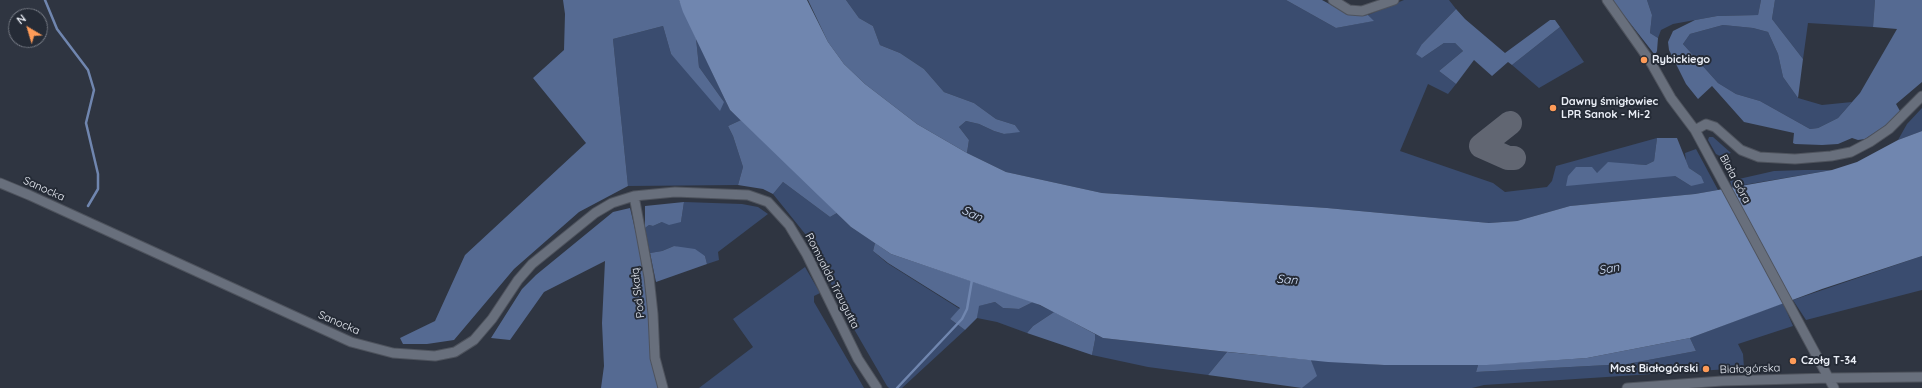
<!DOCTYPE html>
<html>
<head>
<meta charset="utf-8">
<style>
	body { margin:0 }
	#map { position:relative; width:1922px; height:388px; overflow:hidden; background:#2f3541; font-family:Quicksand,sans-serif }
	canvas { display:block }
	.north { position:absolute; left:8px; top:8px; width:40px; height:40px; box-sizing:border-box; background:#252b36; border:1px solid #747983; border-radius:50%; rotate:322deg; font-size:11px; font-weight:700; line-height:16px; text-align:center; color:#eaeef6 }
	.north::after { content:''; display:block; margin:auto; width:14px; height:18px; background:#fe9b58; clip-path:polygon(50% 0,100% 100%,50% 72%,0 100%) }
</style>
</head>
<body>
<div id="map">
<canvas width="1922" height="388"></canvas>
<div class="north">N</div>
</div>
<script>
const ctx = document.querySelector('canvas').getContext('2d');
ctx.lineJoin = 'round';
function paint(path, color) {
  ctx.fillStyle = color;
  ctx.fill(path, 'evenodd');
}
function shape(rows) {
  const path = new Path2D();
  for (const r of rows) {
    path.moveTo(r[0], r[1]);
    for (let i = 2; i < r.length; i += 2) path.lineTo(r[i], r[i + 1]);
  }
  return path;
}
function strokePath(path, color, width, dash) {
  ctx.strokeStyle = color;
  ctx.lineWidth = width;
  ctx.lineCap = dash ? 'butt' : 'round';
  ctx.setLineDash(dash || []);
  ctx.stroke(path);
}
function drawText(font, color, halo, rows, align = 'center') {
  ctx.font = font + ' Quicksand,sans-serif';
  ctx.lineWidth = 4;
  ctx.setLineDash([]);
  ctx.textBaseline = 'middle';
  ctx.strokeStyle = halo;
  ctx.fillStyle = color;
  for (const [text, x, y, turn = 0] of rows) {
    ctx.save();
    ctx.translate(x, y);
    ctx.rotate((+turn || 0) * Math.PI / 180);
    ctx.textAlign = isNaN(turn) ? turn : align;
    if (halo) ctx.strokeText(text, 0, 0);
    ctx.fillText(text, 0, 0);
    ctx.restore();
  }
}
paint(shape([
	[846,0,1286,0,1336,28,1373,21,1368,15,1404,0,1449,0,1456,9,1422,44,1422,58,1444,43,1455,43,1463,51,1439,71,1456,84,1448,94,1428,84,1400,151,1493,183,1505,192,1547,187,1552,181,1556,166,1657,138,1654,161,1646,165,1631,164,1597,173,1568,176,1675,176,1691,186,1701,176,1689,168,1686,161,1685,153,1696,149,1718,190,1695,194,1570,206,1517,221,1489,223,1327,208,1102,193,1006,172,967,153,969,140,959,127,966,121,979,124,994,131,1004,134,1019,131,1015,125,996,119,974,103,944,92,924,69,900,53,880,45,873,26,859,18],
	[1647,0,1761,0,1758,15,1717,16,1673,24,1661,30,1658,38,1650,33,1652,15],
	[1775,0,1875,0,1873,27,1808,23,1803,59,1772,19],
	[1723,25,1753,28,1768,32,1778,54,1783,77,1798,98,1822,105,1852,102,1838,118,1818,128,1810,129,1760,101,1736,94,1718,83,1683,44,1690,34],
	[663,26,671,54,724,102,699,67,696,38,730,110,741,120,728,126,733,136,743,167,738,185,628,186,613,39],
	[1560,27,1584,62,1539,88,1512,65],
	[1922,108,1922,131,1898,140,1907,124],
	[1709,137,1713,137,1731,153,1720,156,1716,154,1708,140],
	[1804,170,1832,170,1732,187,1730,181,1774,171],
	[783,182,830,217,837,213,851,227,875,243,873,251,887,263,960,309,950,319,965,330,902,388,889,388,887,386,847,317,810,240,773,194],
	[684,202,742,204,758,207,768,214,718,252,719,260,707,264,705,256,674,246,662,251,650,253,645,228,649,225,653,226,662,222,681,222],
	[1922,256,1922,290,1806,320,1793,300],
	[805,267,820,293,814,296,814,302,864,388,699,388,753,347,733,319],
	[995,302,1003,308,1019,309,1033,302,1054,312,1033,326,1027,333,997,322,977,318,978,306],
	[1783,303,1793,326,1738,344,1743,354,1744,368,1484,385,1472,388,1302,388,1316,376,1311,360,1384,365,1478,365,1476,372,1627,364,1696,351,1690,338],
	[1095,334,1103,338,1227,352,1208,375,1148,367,1092,355,1095,340]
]), '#3a4c6f');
paint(shape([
	[563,0,679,0,696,38,699,67,724,102,720,111,671,54,663,26,613,39,628,186,579,212,514,269,454,340,427,344,403,344,400,338,435,321,465,255,586,143,533,78,564,50,565,14],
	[808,0,846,0,859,18,873,26,880,45,900,53,924,69,944,92,974,103,996,119,1015,125,1020,132,1004,134,994,131,979,124,966,121,959,127,969,140,967,153,917,124,865,84,844,64,828,42],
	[1286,0,1322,0,1348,14,1360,16,1368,15,1374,21,1336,28],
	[1612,0,1647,0,1652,15,1650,33,1658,38,1657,51,1655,55],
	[1761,0,1775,0,1772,19,1803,59,1798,98,1783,77,1778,54,1768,32,1753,28,1723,25,1690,34,1683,44,1718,83,1736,94,1760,101,1810,129,1818,128,1838,118,1860,93,1897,29,1873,27,1875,0,1922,0,1922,82,1896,104,1900,111,1886,125,1865,139,1858,140,1852,138,1838,144,1822,145,1795,144,1793,143,1794,133,1744,122,1712,86,1698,99,1686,84,1669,50,1668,42,1673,31,1695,20,1717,16,1758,15],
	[1456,9,1465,19,1505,53,1550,20,1555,20,1560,27,1512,65,1508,62,1492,76,1474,60,1456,84,1439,71,1463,51,1455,43,1444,43,1422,58,1416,54,1422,44],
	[741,120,814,190,837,213,830,217,783,182,773,194,763,189,738,185,743,167,733,136,728,126],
	[1657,138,1677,138,1689,168,1701,176,1704,183,1691,186,1675,176,1566,186,1568,176,1576,167,1592,167,1597,173,1608,162,1646,165,1654,161],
	[684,202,681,222,669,225,662,222,653,226,649,225,645,228,645,206],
	[630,208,645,271,651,311,652,359,658,388,601,388,604,366,602,323,605,261,544,292,510,340,491,338,522,289,536,275,613,212],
	[875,243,891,254,1033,302,1019,309,1003,308,995,302,979,306,977,318,965,330,950,319,960,308,888,263,873,251],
	[674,246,695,249,705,256,707,264,656,282,650,253,662,251],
	[1054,312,1095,334,1095,340,1092,355,1027,333,1033,326],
	[1690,338,1696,351,1627,364,1476,372,1478,365,1587,358],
	[1227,352,1311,360,1317,376,1302,388,1208,375]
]), '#556a92');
paint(shape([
	[679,0,807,0,828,42,844,64,865,84,917,124,967,153,1006,172,1102,193,1327,208,1489,223,1517,221,1570,206,1695,194,1832,170,1857,162,1898,140,1922,131,1922,256,1822,289,1690,338,1587,358,1487,365,1384,365,1328,362,1219,351,1103,338,1040,305,891,254,851,227,730,110,683,12]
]), '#7086af');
strokePath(shape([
	[45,0,57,29,88,70,94,90,86,123,98,174,98,189,88,206],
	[897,388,962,319,967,309,972,280]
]), '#7086af', 2.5);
strokePath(shape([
	[1510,123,1481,146,1508,158,1514,158]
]), '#616672', 24);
const minor = shape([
	[1333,0,1349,10,1362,11,1394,0],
	[1607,0,1650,61,1671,98,1695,130,1834,388],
	[1695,130,1706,124,1715,127,1741,150,1759,157,1795,159,1831,156,1851,152,1870,142,1889,129,1922,96],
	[0,183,29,195,351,342,393,353,435,356,455,352,474,340,492,319,518,280,532,264,595,213,612,203,634,196,675,192,748,195,768,202,789,225,807,255,858,359,877,388],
	[634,196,649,277,653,314,655,358,663,388],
	[1627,388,1722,381,1829,378,1922,377]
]);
strokePath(minor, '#4e535d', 11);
strokePath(minor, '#686f7c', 9);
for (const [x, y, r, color] of [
	[1644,60,4,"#fe9b58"],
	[1553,108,4,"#fe9b58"],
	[1793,361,4,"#fe9b58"],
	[1706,369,4,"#fe9b58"]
]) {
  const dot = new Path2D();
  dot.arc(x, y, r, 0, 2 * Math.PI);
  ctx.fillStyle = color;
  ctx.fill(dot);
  strokePath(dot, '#252b36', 1.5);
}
drawText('bold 11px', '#eaeef6', '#252b36', [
	["Rybickiego",1652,60],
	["Dawny śmigłowiec",1561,102],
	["LPR Sanok - Mi-2",1561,115],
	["Czołg T-34",1801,361],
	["Most Białogórski",1698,369,"right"]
], 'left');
drawText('11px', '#eaeef6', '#252b36', [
	["Biała Góra",1735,179,62],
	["Sanocka",44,189,24],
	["Romualda Traugutta",832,281,63],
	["Pod Skałą",638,293,-97],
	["Sanocka",339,323,23],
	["Białogórska",1750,369,-2]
]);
drawText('italic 12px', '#d5e3fd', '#252b36', [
	["San",972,214,25],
	["San",1609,269,-10],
	["San",1287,280,4]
]);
</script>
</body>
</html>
